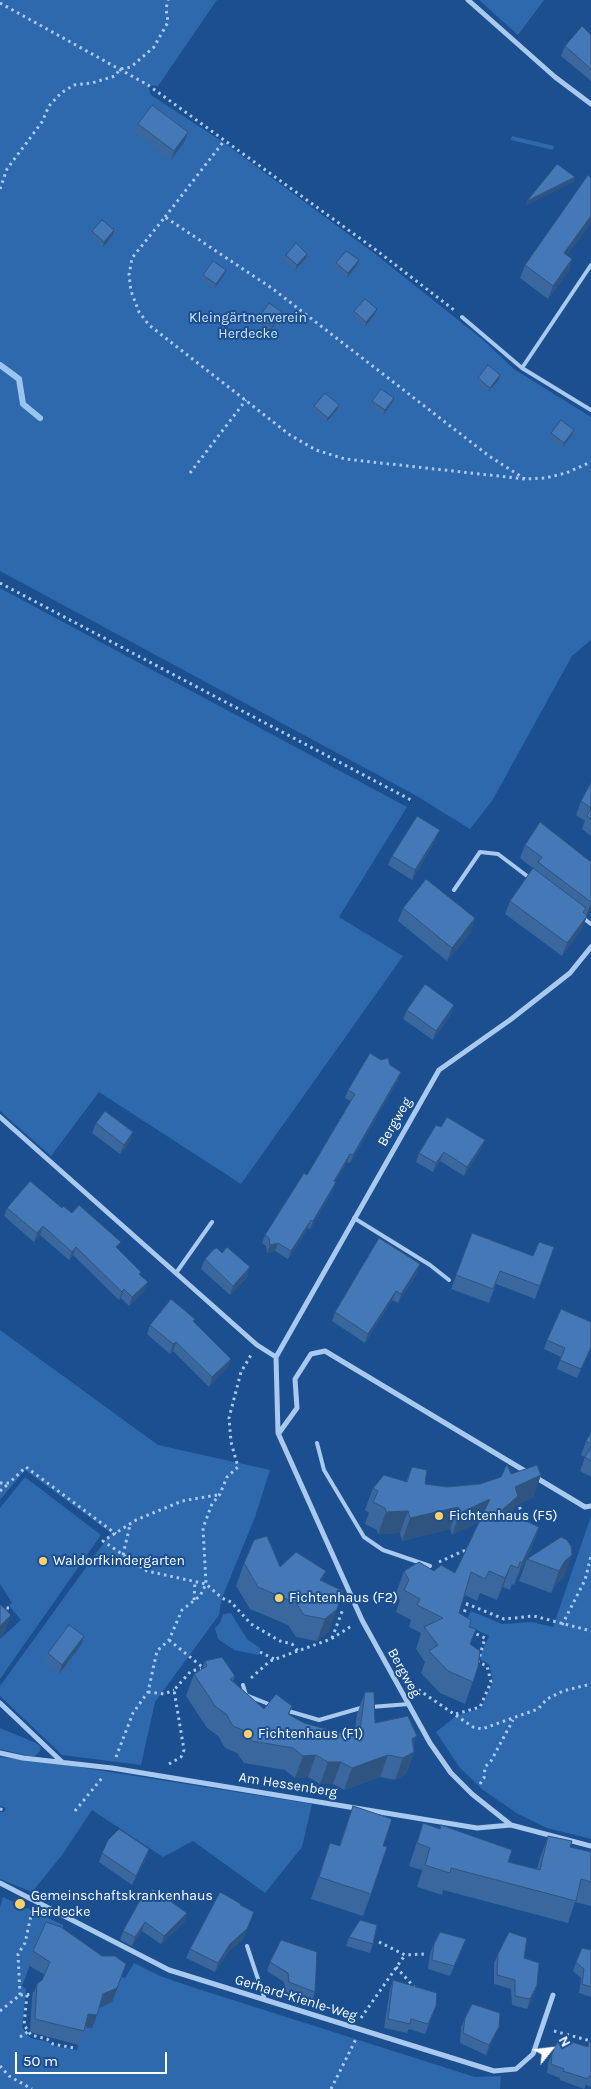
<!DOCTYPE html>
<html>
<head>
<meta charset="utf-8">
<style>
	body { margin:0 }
	#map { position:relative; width:591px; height:2089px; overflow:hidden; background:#1b4f8f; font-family:Karla,sans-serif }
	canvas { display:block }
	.north { position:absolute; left:526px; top:2024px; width:50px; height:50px; -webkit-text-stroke:4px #1b4f8f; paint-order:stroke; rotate:61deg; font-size:14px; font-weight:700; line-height:20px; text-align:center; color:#fff }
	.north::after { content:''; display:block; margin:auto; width:18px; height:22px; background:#fff; clip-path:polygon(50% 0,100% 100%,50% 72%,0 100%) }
	.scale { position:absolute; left:15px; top:2052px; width:152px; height:22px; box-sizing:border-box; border:2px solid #fff; border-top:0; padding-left:6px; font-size:15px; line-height:18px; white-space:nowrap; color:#fff; -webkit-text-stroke:4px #1b4f8f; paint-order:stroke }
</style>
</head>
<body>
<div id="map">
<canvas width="591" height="2089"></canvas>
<div class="north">N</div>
<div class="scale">50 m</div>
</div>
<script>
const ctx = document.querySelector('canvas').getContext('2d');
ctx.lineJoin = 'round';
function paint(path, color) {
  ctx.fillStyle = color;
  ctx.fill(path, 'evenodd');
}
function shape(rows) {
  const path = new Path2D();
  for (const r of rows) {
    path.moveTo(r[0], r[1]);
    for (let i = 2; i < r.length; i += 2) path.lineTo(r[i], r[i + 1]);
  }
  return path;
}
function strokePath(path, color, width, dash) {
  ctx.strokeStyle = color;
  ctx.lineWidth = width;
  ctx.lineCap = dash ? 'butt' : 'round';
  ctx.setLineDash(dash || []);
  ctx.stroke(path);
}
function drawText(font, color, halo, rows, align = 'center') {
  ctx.font = font + ' Karla,sans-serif';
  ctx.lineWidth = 4;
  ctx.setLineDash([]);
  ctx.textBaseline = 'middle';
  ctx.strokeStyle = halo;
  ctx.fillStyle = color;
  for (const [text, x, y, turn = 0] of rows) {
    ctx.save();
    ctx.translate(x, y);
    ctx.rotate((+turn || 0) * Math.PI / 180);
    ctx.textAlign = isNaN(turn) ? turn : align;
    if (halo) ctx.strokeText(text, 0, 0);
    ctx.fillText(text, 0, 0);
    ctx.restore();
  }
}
paint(shape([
	[0,0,217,0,158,86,148,85,151,95,223,142,374,253,482,339,514,369,591,417,591,640,572,656,492,801,470,829,415,795,0,571],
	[479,0,544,0,518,35],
	[512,136,554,146,553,150,511,140],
	[0,588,407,807,339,917,403,956,241,1184,99,1092,51,1156,0,1111],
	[0,1330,158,1445,270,1470,255,1517,222,1598,219,1615,155,1702,141,1765,62,1755,0,1696,0,1686,111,1533,25,1470,0,1500],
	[25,1477,101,1535,0,1679,0,1639,21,1620,11,1608,9,1605,12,1603,0,1584,0,1508],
	[591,1516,591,1839,547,1828,518,1814,483,1790,460,1768,436,1732,456,1716,481,1708,493,1681,489,1664,481,1660,480,1656,489,1636,465,1624,471,1611,502,1624,532,1622,553,1627],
	[231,1613,247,1639,260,1648,259,1655,234,1650,218,1639,215,1628,220,1623,223,1614],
	[0,1728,36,1743,41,1747,40,1751,35,1756,28,1756,0,1749],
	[0,1757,47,1762,312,1804,302,1847,265,1893,193,1841,163,1857,92,1810,62,1855,32,1892,0,1879,0,1812,4,1812,6,1808,0,1806],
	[3,1897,63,1925,63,1932,41,1936,22,1986,26,1989,22,2027,30,2038,48,2042,54,2046,77,2050,83,2027,99,2008,112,2002,121,1977,125,1978,134,1963,160,1976,195,1988,475,2077,501,2076,500,2089,0,2089,0,1907]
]), '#2e69ad');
strokePath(shape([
	[0,365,19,379,23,404,40,418]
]), '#9cc4f0', 6);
strokePath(shape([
	[0,3,148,85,376,250,454,310],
	[0,189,7,169,42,122,49,106,61,93,74,85,92,83,115,76,120,69,131,67,154,47,168,22,166,9,168,0],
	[165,217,224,141],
	[190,473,246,400],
	[525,479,489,456,273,289,165,217,132,258,129,275,131,291,139,312,149,325,290,435,316,450,345,459,525,479,545,478,566,473,591,462],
	[0,583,411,800],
	[0,1483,9,1483,26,1467,116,1534],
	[0,1491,7,1485],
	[217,1495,182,1501,136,1520,103,1541,147,1571,206,1584,222,1598,231,1602,251,1624,280,1641,292,1644,298,1651],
	[517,1501,524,1518,522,1523],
	[123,1555,130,1525],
	[439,1562,470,1548],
	[194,1600,195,1581],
	[460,1601,504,1619,534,1616,591,1631],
	[0,1608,11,1608],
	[462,1618,467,1605],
	[562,1625,585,1580,591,1556],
	[332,1638,343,1609],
	[169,1640,206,1670],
	[260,1652,274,1659],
	[251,1678,270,1661,331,1639,353,1625],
	[413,1686,473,1727,482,1729,538,1709,547,1699,563,1691,591,1684],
	[148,1692,164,1694,174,1690],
	[456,1714,480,1707,491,1682,487,1666,478,1662,485,1638,472,1632],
	[116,1757,133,1713,148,1692,157,1651,169,1640,182,1610,200,1596,206,1584,203,1528,212,1504,220,1494,227,1477,238,1467,231,1442,229,1418,241,1372,251,1355],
	[169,1764,181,1757,184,1750,174,1690,191,1671,201,1669],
	[480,1784,484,1778,485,1767,491,1761,513,1720],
	[0,1809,5,1810],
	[75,1811,102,1778],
	[379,1942,405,1955,424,1954],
	[396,1967,416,1989],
	[20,1995,18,1954,25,1943,32,1911],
	[27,1995,24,2025,31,2035,47,2039,53,2044,74,2048],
	[0,2011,20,1995,36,1994],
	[361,2018,405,1955],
	[554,2031,591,2041],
	[20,2037,29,2031],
	[0,2066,9,2076,32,2089],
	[331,2089,356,2039]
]), '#a9c9ee', 3, [2.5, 4]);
strokePath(shape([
	[462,317,522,368,591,410],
	[522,368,591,265],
	[454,890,480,852,498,854,531,879],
	[583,918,591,924],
	[354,1218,430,1265,449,1280],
	[176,1273,212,1222],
	[317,1443,324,1470,364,1537,383,1550,430,1566],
	[243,1685,246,1695,271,1705],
	[371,1707,409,1704],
	[285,1710,319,1720,364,1707],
	[247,1946,265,2000]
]), '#a9c9ee', 4);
strokePath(shape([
	[468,0,555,77,591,104],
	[591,947,570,973,510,1020,439,1070,276,1357,278,1433,362,1620,430,1743,451,1773,472,1794,511,1825,591,1846],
	[0,1117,257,1345,276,1357],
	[279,1433,297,1408,295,1379,311,1354,325,1351,585,1507,591,1506],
	[0,1703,62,1762],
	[0,1753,23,1758,112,1768,477,1828,511,1825],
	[0,1883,169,1970,494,2071,516,2069,533,2054,553,1995]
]), '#a9c9ee', 5);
paint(shape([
	[591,35,591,81,561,56,565,46],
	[138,124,185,141,171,160,134,133],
	[92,231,113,235,103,247,90,236],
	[286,255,306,258,295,270,284,260],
	[567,255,572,259,568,272,548,299,520,278,525,265],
	[336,263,357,265,347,278,334,268],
	[203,275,224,275,214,289,202,280],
	[354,311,375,314,365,327,352,316],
	[282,312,280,317,270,331,257,322,259,317],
	[500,375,499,380,488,392,476,382,478,378],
	[394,398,392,403,383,415,370,406,372,401],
	[339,405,337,410,326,422,312,411,314,406],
	[574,430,572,435,562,448,550,438,551,433],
	[591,783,591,836,582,829,585,821,576,815,581,801],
	[436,839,412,880,388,865,392,856],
	[525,845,591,862,591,910,587,915,582,929,562,956,505,914,510,901,535,870,520,858],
	[403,908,471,932,447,961,398,921],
	[454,1005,451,1014,433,1040,403,1019,407,1010],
	[390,1065,398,1080,350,1163,347,1162,335,1181,333,1190,310,1229,308,1228,288,1259,275,1251,267,1253,266,1246,262,1243,265,1235,307,1175,351,1101,345,1098,348,1090],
	[96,1123,130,1142,120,1154,92,1133],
	[441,1127,481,1149,464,1176,440,1161,433,1172,416,1162,419,1153],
	[7,1208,62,1208,72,1213,119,1250,140,1275,148,1282,144,1291,129,1306,121,1298,119,1300,73,1255,69,1260,40,1235,34,1242,4,1216],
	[472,1233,533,1256,554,1247,535,1299,496,1284,489,1303,451,1289],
	[222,1253,250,1267,247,1277,230,1295,201,1269,205,1259],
	[420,1264,417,1273,398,1303,392,1300,365,1343,332,1321,335,1312],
	[194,1322,231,1359,227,1368,209,1387,173,1351,170,1354,147,1334,150,1325],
	[591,1322,591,1349,577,1378,557,1369,561,1357,544,1349,547,1340],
	[591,1433,591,1477,580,1471,585,1457,581,1455,586,1441],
	[412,1467,425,1484,447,1487,480,1484,511,1474,541,1475,533,1497,515,1506,512,1514,539,1527,531,1549,514,1585,512,1584,510,1590,503,1587,497,1600,480,1593,477,1601,465,1595,459,1613,469,1627,476,1629,470,1644,478,1667,465,1704,440,1693,421,1673,425,1662,416,1649,421,1633,409,1627,411,1620,396,1612,400,1600,396,1593,404,1571,434,1571,455,1573,479,1522,452,1535,450,1529,402,1541,400,1533,378,1534,377,1530,365,1524,369,1513,365,1510,373,1488,406,1482],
	[561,1537,564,1577,557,1583,551,1593,519,1581,527,1559],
	[244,1563,326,1571,322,1581,329,1631,317,1641,296,1637,288,1625,250,1609,236,1586],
	[81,1645,59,1674,44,1662,48,1653],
	[205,1661,235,1676,233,1681,264,1709,292,1706,289,1715,304,1723,354,1737,357,1714,365,1692,375,1723,414,1746,414,1752,406,1774,395,1780,380,1777,344,1790,333,1784,320,1784,308,1777,295,1778,285,1770,244,1763,237,1753,225,1748,218,1736,207,1728,186,1696,194,1674,202,1669],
	[353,1806,383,1846,371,1894,363,1916,311,1899,330,1843,339,1846],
	[423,1823,508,1862,537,1869,540,1858,548,1836,570,1847,591,1852,591,1906,575,1902,568,1923,443,1890,442,1895,417,1887,422,1870,409,1866],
	[149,1849,146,1859,132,1885,99,1862,102,1853],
	[139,1902,187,1913,184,1922,161,1944,142,1931,132,1946,120,1940,123,1931],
	[241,1904,241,1906,244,1938,227,1953,215,1972,186,1958,190,1949],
	[349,1937,373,1944,370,1953,346,1946],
	[434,1944,462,1948,450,1976,428,1969,430,1953],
	[591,1950,591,1997,579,1993,581,1978,573,1971,576,1962],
	[33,1951,112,2002,99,2007,92,2028,85,2028,79,2045,30,2032,32,1997,37,1984,42,1980,45,1975,28,1965],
	[498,1954,524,1958,537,1985,534,1995,527,2009,512,2005,511,1989,494,1984,494,1963],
	[270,1962,315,1992,312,2001,286,1992,284,1982,267,1971],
	[393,1980,436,2006,425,2034,409,2029,407,2033,384,2028,390,1989],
	[465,2018,495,2036,486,2055,460,2043,461,2027],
	[591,2042,591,2087,586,2085,584,2089,560,2080,560,2078,547,2073,548,2063,552,2054,587,2047]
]), '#3a679d');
paint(shape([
	[188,132,185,141,171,160,174,151],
	[575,177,574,182,525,206,527,201],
	[591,216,591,223,559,266,564,253],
	[114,230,113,235,103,247,104,242],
	[307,254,306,258,295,270,297,265],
	[572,259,568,272,548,299,553,286],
	[359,260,357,265,347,278,348,273],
	[226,270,224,275,214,289,216,284],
	[377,309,375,314,365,327,366,322],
	[282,312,280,317,270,331,272,326],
	[500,375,499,380,488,392,490,388],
	[394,398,392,403,383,415,385,410],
	[339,405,337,410,326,422,328,418],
	[574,430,572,435,562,448,564,443],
	[440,830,436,839,412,880,415,870],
	[591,903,591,910,586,916],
	[587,916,582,929,562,956,567,943],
	[475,918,471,932,447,961,452,948],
	[454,1005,451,1014,433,1040,436,1031],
	[401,1072,398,1080,350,1163,353,1155],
	[133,1132,130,1142,120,1154,124,1145],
	[485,1140,481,1149,464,1176,467,1167],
	[444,1152,440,1161,433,1172,436,1163],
	[350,1154,347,1162,331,1189,334,1181],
	[336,1182,333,1190,310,1229,313,1221],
	[311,1220,308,1228,288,1259,291,1251],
	[43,1226,40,1235,34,1242,37,1233],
	[278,1243,275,1251,267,1253,270,1245],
	[76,1247,73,1255,69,1260,72,1252],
	[420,1264,417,1273,398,1303,401,1294],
	[250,1267,247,1277,230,1295,233,1286],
	[148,1282,144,1291,129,1306,132,1297],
	[124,1289,121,1298,119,1300,122,1292],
	[396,1291,392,1300,365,1343,368,1334],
	[176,1342,173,1351,170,1354,173,1344],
	[591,1347,591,1349,577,1378,581,1369],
	[231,1359,227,1368,209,1387,212,1377],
	[541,1475,533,1497,515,1506,510,1518,502,1510,515,1487],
	[490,1499,482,1521,452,1535,460,1513],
	[458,1507,450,1529,402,1541,410,1518],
	[408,1511,400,1533,378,1534,386,1512],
	[539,1527,531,1549,514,1585,522,1563],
	[572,1555,564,1577,557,1583,551,1593,559,1571,565,1561],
	[511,1565,503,1587,497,1600,505,1578],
	[326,1571,318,1593,320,1580],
	[337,1609,329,1631,317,1641,325,1619],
	[11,1615,4,1634,0,1638,0,1626],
	[84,1636,81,1645,59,1674,62,1665],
	[417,1736,411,1754,414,1752,406,1774,395,1780,403,1758,412,1739],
	[316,1755,308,1777,295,1778,303,1756],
	[388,1755,380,1777,344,1790,352,1768],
	[328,1762,341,1762,333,1784,320,1784],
	[149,1849,146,1859,132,1885,136,1876],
	[254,1912,244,1938,227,1953,215,1972,218,1963,230,1944],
	[187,1913,184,1922,161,1944,164,1936],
	[145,1922,142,1931,132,1946,135,1937],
	[126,1964,112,2002,99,2008,103,1994],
	[537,1985,534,1995,527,2009,530,1999],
	[88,2014,97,2015,92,2028,83,2027],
	[499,2027,495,2036,486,2055,489,2045]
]), '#305480');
const building = shape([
	[582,26,591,35,591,69,565,46,582,26],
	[152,105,188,132,174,151,138,124,152,105],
	[557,164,575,177,527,201,557,164],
	[588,175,591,178,591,216,564,253,572,259,553,286,525,265,588,175],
	[102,220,114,230,104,242,92,231,102,220],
	[296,243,307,254,297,265,286,255,296,243],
	[346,251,359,260,348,273,336,263,346,251],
	[213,261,226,270,216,284,203,275,213,261],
	[365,299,377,309,366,322,354,311,365,299],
	[269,303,282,312,272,326,259,317,269,303],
	[488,365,500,375,490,388,478,378,488,365],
	[381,389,394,398,385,410,372,401,381,389],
	[325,393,339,405,328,418,314,406,325,393],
	[561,420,574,430,564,443,551,433,561,420],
	[591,783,591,819,587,816,591,808,581,801,589,786,591,783],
	[417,816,440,830,415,870,392,856,417,816],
	[540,822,591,862,591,902,538,862,542,857,525,845,540,822],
	[533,868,586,908,583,912,587,916,567,943,510,901,533,868],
	[426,879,475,918,452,948,403,908,426,879],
	[425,984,454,1005,436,1031,407,1010,425,984],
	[370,1053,381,1060,388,1058,390,1065,401,1072,353,1155,350,1154,334,1181,336,1182,313,1221,311,1220,291,1251,278,1243,270,1245,269,1238,265,1235,304,1173,307,1175,355,1094,348,1090,370,1053],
	[105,1111,133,1132,124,1145,96,1123,105,1111],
	[447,1117,485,1140,467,1167,444,1152,436,1163,419,1153,436,1125,441,1127,447,1117],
	[30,1181,62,1208,63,1206,72,1213,79,1205,121,1242,116,1247,141,1272,139,1274,148,1282,132,1297,124,1289,122,1292,76,1247,72,1252,43,1226,37,1233,7,1208,30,1181],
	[472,1233,533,1256,539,1242,554,1247,540,1286,500,1271,493,1289,456,1275,472,1233],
	[379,1238,420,1264,401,1294,396,1291,368,1334,335,1312,379,1238],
	[227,1247,250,1267,233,1286,205,1259,214,1249,217,1248,222,1253,227,1247],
	[171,1299,195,1319,193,1321,231,1359,212,1377,176,1342,173,1344,150,1325,171,1299],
	[561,1309,591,1322,591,1347,581,1369,560,1360,565,1348,547,1340,561,1309],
	[591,1433,591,1444,586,1441,591,1433],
	[591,1447,591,1461,585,1457,591,1447],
	[507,1464,511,1474,537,1465,541,1475,515,1487,518,1496,502,1510,539,1527,522,1563,520,1562,518,1568,511,1565,505,1578,489,1571,485,1579,471,1572,459,1613,471,1620,469,1627,476,1629,470,1644,480,1651,478,1667,473,1682,448,1671,429,1651,438,1645,424,1627,443,1618,417,1605,420,1599,404,1590,409,1580,404,1571,419,1562,434,1571,441,1565,455,1573,490,1499,460,1513,458,1507,410,1518,408,1511,386,1512,385,1508,373,1502,378,1491,373,1488,384,1475,407,1482,412,1467,427,1470,425,1484,447,1487,480,1484,501,1477,507,1464],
	[267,1536,280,1567,296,1552,326,1571,320,1580,343,1591,337,1609,325,1619,304,1615,296,1603,258,1587,244,1563,254,1540,267,1536],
	[561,1537,567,1540,571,1546,572,1555,565,1561,559,1571,527,1559,561,1537],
	[0,1604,11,1615,0,1626,0,1604],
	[69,1625,84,1636,62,1665,48,1653,69,1625],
	[222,1657,235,1676,230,1679,264,1709,276,1694,292,1706,288,1714,304,1723,359,1738,365,1692,374,1692,375,1723,408,1716,417,1736,412,1739,414,1752,403,1758,388,1755,352,1768,341,1762,328,1762,316,1755,303,1756,293,1748,252,1741,245,1731,233,1726,226,1714,215,1706,194,1674,207,1666,205,1661,222,1657],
	[353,1806,392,1819,383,1846,387,1847,371,1894,319,1877,330,1843,340,1846,353,1806],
	[423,1823,440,1829,441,1825,512,1850,508,1862,540,1870,548,1836,572,1841,570,1847,591,1852,591,1882,581,1879,576,1901,451,1868,450,1873,425,1865,430,1848,417,1843,423,1823],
	[119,1829,149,1849,136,1876,102,1853,108,1840,119,1829],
	[153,1889,187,1913,164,1936,145,1922,135,1937,123,1931,139,1902,153,1889],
	[220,1892,241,1904,240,1905,254,1912,247,1929,230,1944,218,1963,190,1949,220,1892],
	[360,1920,377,1925,373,1944,349,1937,360,1920],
	[46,1922,61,1927,102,1956,115,1956,126,1964,117,1988,103,1994,97,2015,88,2014,84,2031,35,2019,37,1984,42,1980,50,1962,33,1951,46,1922],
	[440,1932,466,1939,454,1966,432,1960,434,1944,440,1932],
	[509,1932,527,1938,524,1958,539,1963,537,1985,530,1999,515,1996,515,1980,497,1975,498,1954,509,1932],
	[281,1940,317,1952,315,1992,289,1982,288,1973,270,1962,281,1940],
	[582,1948,591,1950,591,1987,582,1984,584,1969,576,1962,582,1948],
	[393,1980,437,1993,436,2006,428,2024,411,2019,410,2024,388,2019,393,1980],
	[472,2004,500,2013,499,2027,489,2045,463,2033,465,2018,472,2004],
	[559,2038,588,2047,589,2041,591,2042,591,2077,589,2076,588,2079,563,2071,564,2069,551,2064,552,2054,559,2038]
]);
paint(building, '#4478b7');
strokePath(building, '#305480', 1);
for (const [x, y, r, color] of [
	[439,1516,5,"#ffd166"],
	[43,1561,5,"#ffd166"],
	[279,1598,5,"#ffd166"],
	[248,1734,5,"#ffd166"],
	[20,1904,6,"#ffd166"]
]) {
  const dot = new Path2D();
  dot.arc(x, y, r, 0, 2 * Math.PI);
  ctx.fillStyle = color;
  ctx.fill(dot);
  strokePath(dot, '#1b4f8f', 2);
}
drawText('14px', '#cfe3fa', '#1b4f8f', [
	["Kleingärtnerverein",248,318],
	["Herdecke",248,334]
]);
drawText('14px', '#fff', '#1b4f8f', [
	["Bergweg",395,1122,-60],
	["Bergweg",404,1673,61],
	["Am Hessenberg",288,1785,9],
	["Gerhard-Kienle-Weg",296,1998,17]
]);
drawText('14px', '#fff', '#1b4f8f', [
	["Fichtenhaus (F5)",449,1516],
	["Waldorfkindergarten",53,1561],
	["Fichtenhaus (F2)",289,1598],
	["Fichtenhaus (F1)",258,1734],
	["Gemeinschaftskrankenhaus",31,1896],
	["Herdecke",31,1912]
], 'left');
</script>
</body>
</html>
